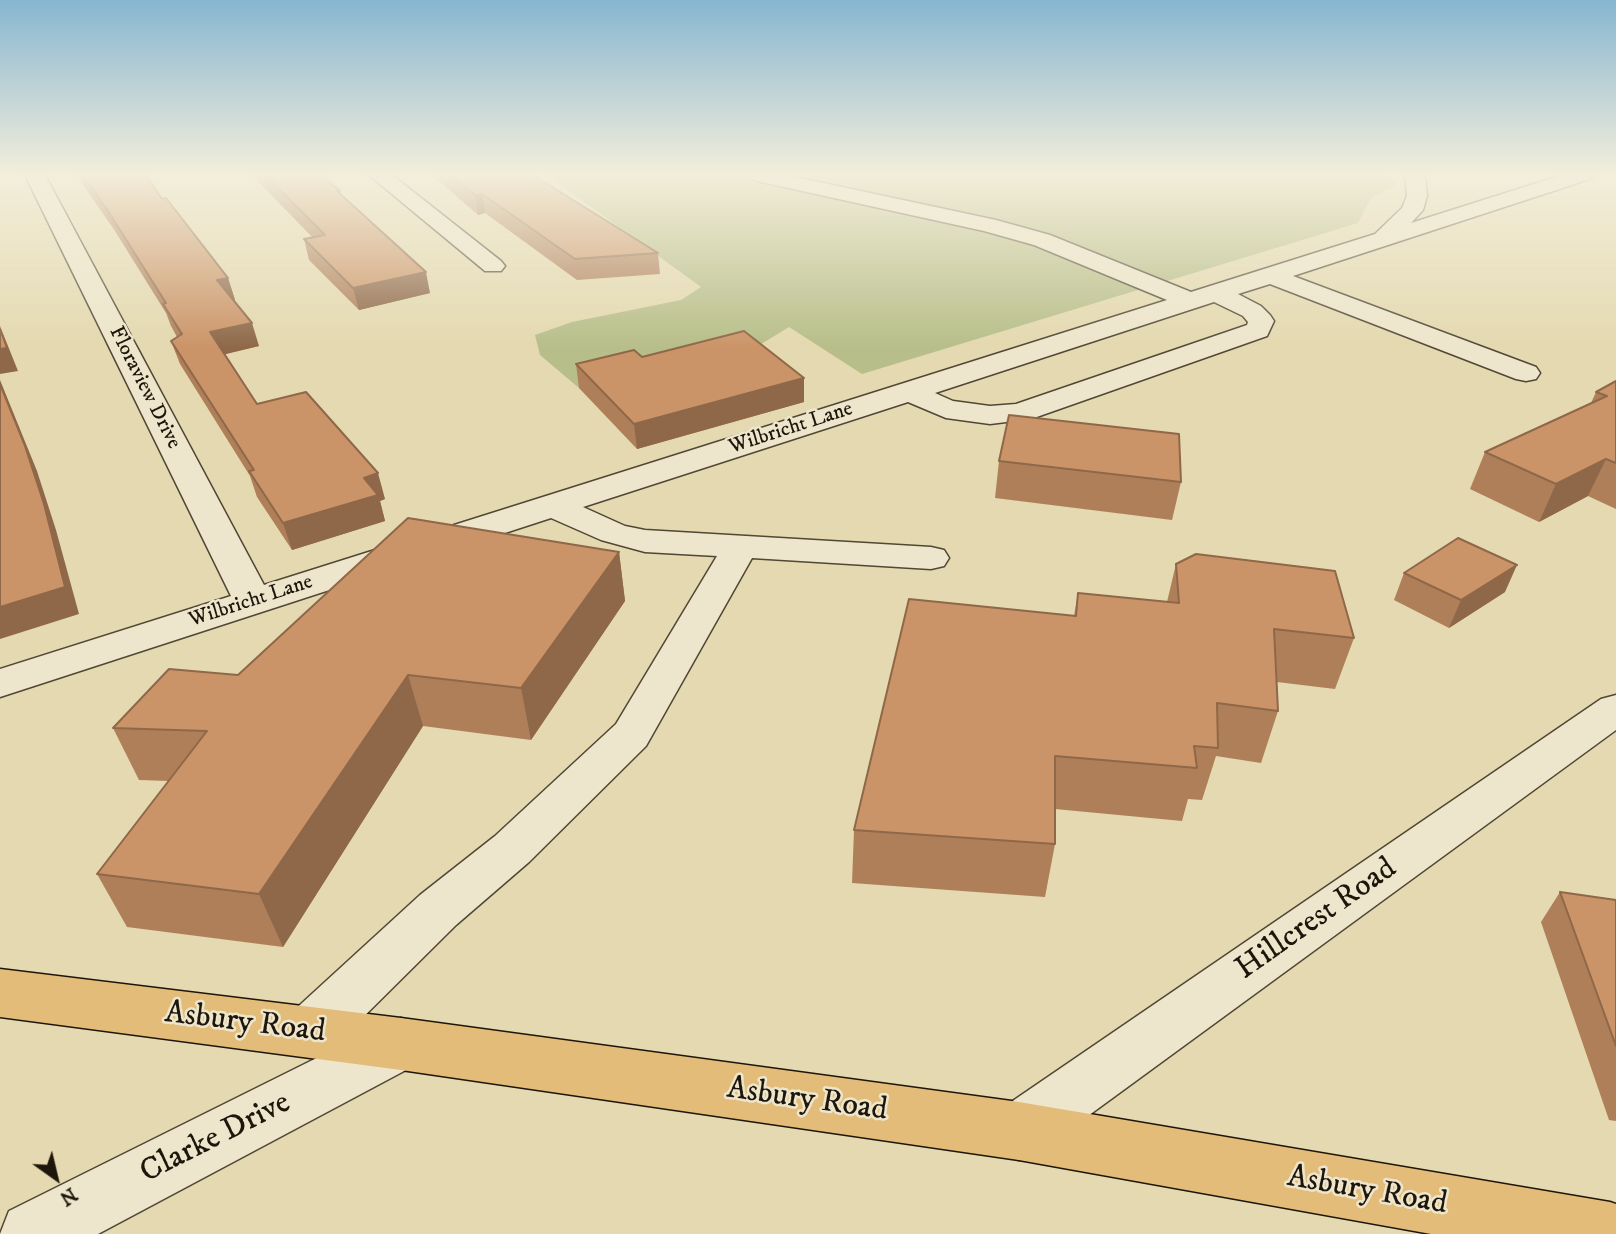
<!DOCTYPE html>
<html>
<head>
<meta charset="utf-8">
<style>
	body { margin:0 }
	#map { position:relative; width:1616px; height:1234px; overflow:hidden; background:#e4d9b0; font-family:"IM FELL DW Pica",serif }
	canvas { display:block }
	.north { position:absolute; left:21px; top:1143px; width:70px; height:70px; -webkit-text-stroke:5px #ede6cc; paint-order:stroke; rotate:146deg; font-size:19px; font-weight:700; line-height:28px; text-align:center; color:#1f160b }
	.north::after { content:''; display:block; margin:auto; width:24px; height:32px; background:#1f160b; clip-path:polygon(50% 0,100% 100%,50% 72%,0 100%) }
</style>
</head>
<body>
<div id="map">
<canvas width="1616" height="1234"></canvas>
<div class="north">N</div>
</div>
<script>
const ctx = document.querySelector('canvas').getContext('2d');
ctx.lineJoin = 'round';
function paint(path, color) {
  ctx.fillStyle = color;
  ctx.fill(path, 'evenodd');
}
function shape(rows) {
  const path = new Path2D();
  for (const r of rows) {
    path.moveTo(r[0], r[1]);
    for (let i = 2; i < r.length; i += 2) path.lineTo(r[i], r[i + 1]);
  }
  return path;
}
function strokePath(path, color, width, dash) {
  ctx.strokeStyle = color;
  ctx.lineWidth = width;
  ctx.lineCap = dash ? 'butt' : 'round';
  ctx.setLineDash(dash || []);
  ctx.stroke(path);
}
function drawText(font, color, halo, rows, align = 'center') {
  ctx.font = font + ' "IM FELL DW Pica",serif';
  ctx.lineWidth = 5;
  ctx.setLineDash([]);
  ctx.textBaseline = 'middle';
  ctx.strokeStyle = halo;
  ctx.fillStyle = color;
  for (const [text, x, y, turn = 0] of rows) {
    ctx.save();
    ctx.translate(x, y);
    ctx.rotate((+turn || 0) * Math.PI / 180);
    ctx.textAlign = isNaN(turn) ? turn : align;
    if (halo) ctx.strokeText(text, 0, 0);
    ctx.fillText(text, 0, 0);
    ctx.restore();
  }
}
paint(shape([
	[547,175,1388,175,1396,185,1371,198,1358,223,862,374,789,327,745,354,637,374,579,388,540,355,535,335,572,322,681,300,701,287]
]), '#b7be89');
const minor = shape([
	[25,175,45,175,264,585,1167,300,1034,245,984,231,757,181,747,175,786,175,996,220,1050,235,1191,292,1375,234,1402,208,1407,196,1405,175,1425,175,1427,196,1423,210,1411,223,1562,175,1593,175,1590,179,1293,276,1536,367,1540,373,1536,379,1526,381,1516,379,1270,284,1238,294,1261,306,1270,315,1274,321,1267,336,1031,419,990,424,946,418,908,402,583,507,625,526,645,530,931,547,944,550,949,558,944,566,931,569,752,558,646,746,529,862,456,925,330,1050,310,1057,290,1050,282,1032,290,1014,420,895,495,836,616,724,717,556,645,552,601,540,551,518,0,697,0,669,231,596,25,175],
	[1214,302,1243,316,1248,322,1247,325,1016,404,990,406,953,401,935,393,1214,302],
	[369,175,392,175,501,261,505,266,501,271,485,271,369,175],
	[1616,695,1616,730,1040,1151,1019,1160,998,1151,989,1131,998,1111,1601,699,1616,695],
	[401,1018,421,1026,429,1044,421,1062,98,1234,0,1234,9,1211,381,1026,401,1018]
]);
const major = shape([
	[0,969,401,1018,1019,1102,1610,1202,1616,1204,1616,1234,1431,1234,1019,1160,401,1070,0,1017,0,969]
]);
strokePath(minor, '#504734', 3);
strokePath(major, '#1f160b', 3);
paint(minor, '#ede6cc');
paint(major, '#e2bc78');
paint(shape([
	[76,175,146,175,162,199,228,278,235,300,233,300,259,346,224,354,257,404,385,499,380,501,385,521,292,550,257,497,250,476,180,364,171,341,177,337,171,326,166,313,115,231],
	[252,175,321,175,340,191,341,195,430,293,359,310,309,260,304,239,313,238],
	[432,175,533,175,658,253,660,274,577,280,485,213,478,215],
	[642,357,804,378,804,402,637,449,579,388,576,364],
	[1616,381,1616,509,1588,496,1539,522,1470,489,1485,452,1591,403,1596,392],
	[999,461,1181,482,1172,520,995,498],
	[619,552,625,601,531,740,423,726,283,947,127,927,97,874,169,781,139,780,113,728,238,675],
	[1176,564,1354,638,1335,689,1277,682,1278,711,1261,763,1216,756,1202,800,1188,799,1182,821,1055,809,1055,844,1045,897,852,883,854,830,1074,616,1078,593,1167,602],
	[1404,573,1505,592,1449,628,1394,600],
	[1560,892,1616,900,1616,1121,1609,1120,1541,922]
]), '#af7f59');
paint(shape([
	[482,194,485,213,478,215,475,195],
	[426,272,430,293,359,310,353,288],
	[228,278,235,300,224,302,217,280],
	[252,323,259,346,218,356,210,332],
	[0,326,18,371,0,374],
	[804,378,804,402,637,449,634,424],
	[0,380,37,471,56,530,79,614,0,639],
	[1606,459,1588,496,1539,522,1556,484],
	[378,473,385,499,380,501,385,521,292,550,283,523,364,478],
	[619,552,625,601,531,740,521,688],
	[1517,565,1505,592,1449,628,1461,600],
	[408,675,423,726,283,947,259,894]
]), '#8e6849');
const building = shape([
	[83,175,146,175,162,199,166,198,228,278,217,280,252,323,210,332,257,404,306,392,378,473,364,478,378,495,283,523,249,471,254,470,171,341,182,334,163,304,166,303,108,211,83,175],
	[265,175,321,175,340,191,337,191,426,272,353,288,304,239,325,235,265,175],
	[450,175,533,175,658,253,575,259,482,194,475,195,450,175],
	[0,329,7,348,0,349,0,329],
	[744,331,804,378,634,424,576,364,634,350,642,357,744,331],
	[1616,381,1616,463,1606,459,1556,484,1485,452,1607,396,1596,392,1616,381],
	[0,384,25,446,44,504,65,587,0,607,0,384],
	[1009,415,1179,434,1181,482,999,461,1009,415],
	[408,518,619,552,521,688,408,675,259,894,97,874,207,731,113,728,169,669,238,675,408,518],
	[1458,538,1517,565,1461,600,1404,573,1458,538],
	[1196,554,1335,571,1354,638,1274,629,1278,711,1217,703,1218,748,1194,746,1197,768,1055,756,1055,844,854,830,909,599,1076,616,1078,593,1179,603,1176,564,1196,554],
	[1560,892,1616,900,1616,1046,1560,892]
]);
paint(building, '#cb9468');
strokePath(building, '#8e6849', 2);
const sky = ctx.createLinearGradient(0, 0, 0, 348);
sky.addColorStop(0, '#87b6d0');
sky.addColorStop(0.5, '#f3eedb');
sky.addColorStop(1, '#f3eedb00');
ctx.fillStyle = sky;
ctx.fillRect(0, 0, 1616, 348);
drawText('21px', '#1f160b', '#ede6cc', [
	["Floraview Drive",144,388,63],
	["Wilbricht Lane",791,429,-18],
	["Wilbricht Lane",251,602,-18]
]);
drawText('32px', '#1f160b', '#ede6cc', [
	["Hillcrest Road",1317,920,-35],
	["Asbury Road",245,1024,7],
	["Asbury Road",807,1101,8],
	["Clarke Drive",216,1139,-27],
	["Asbury Road",1367,1192,10]
]);
</script>
</body>
</html>
